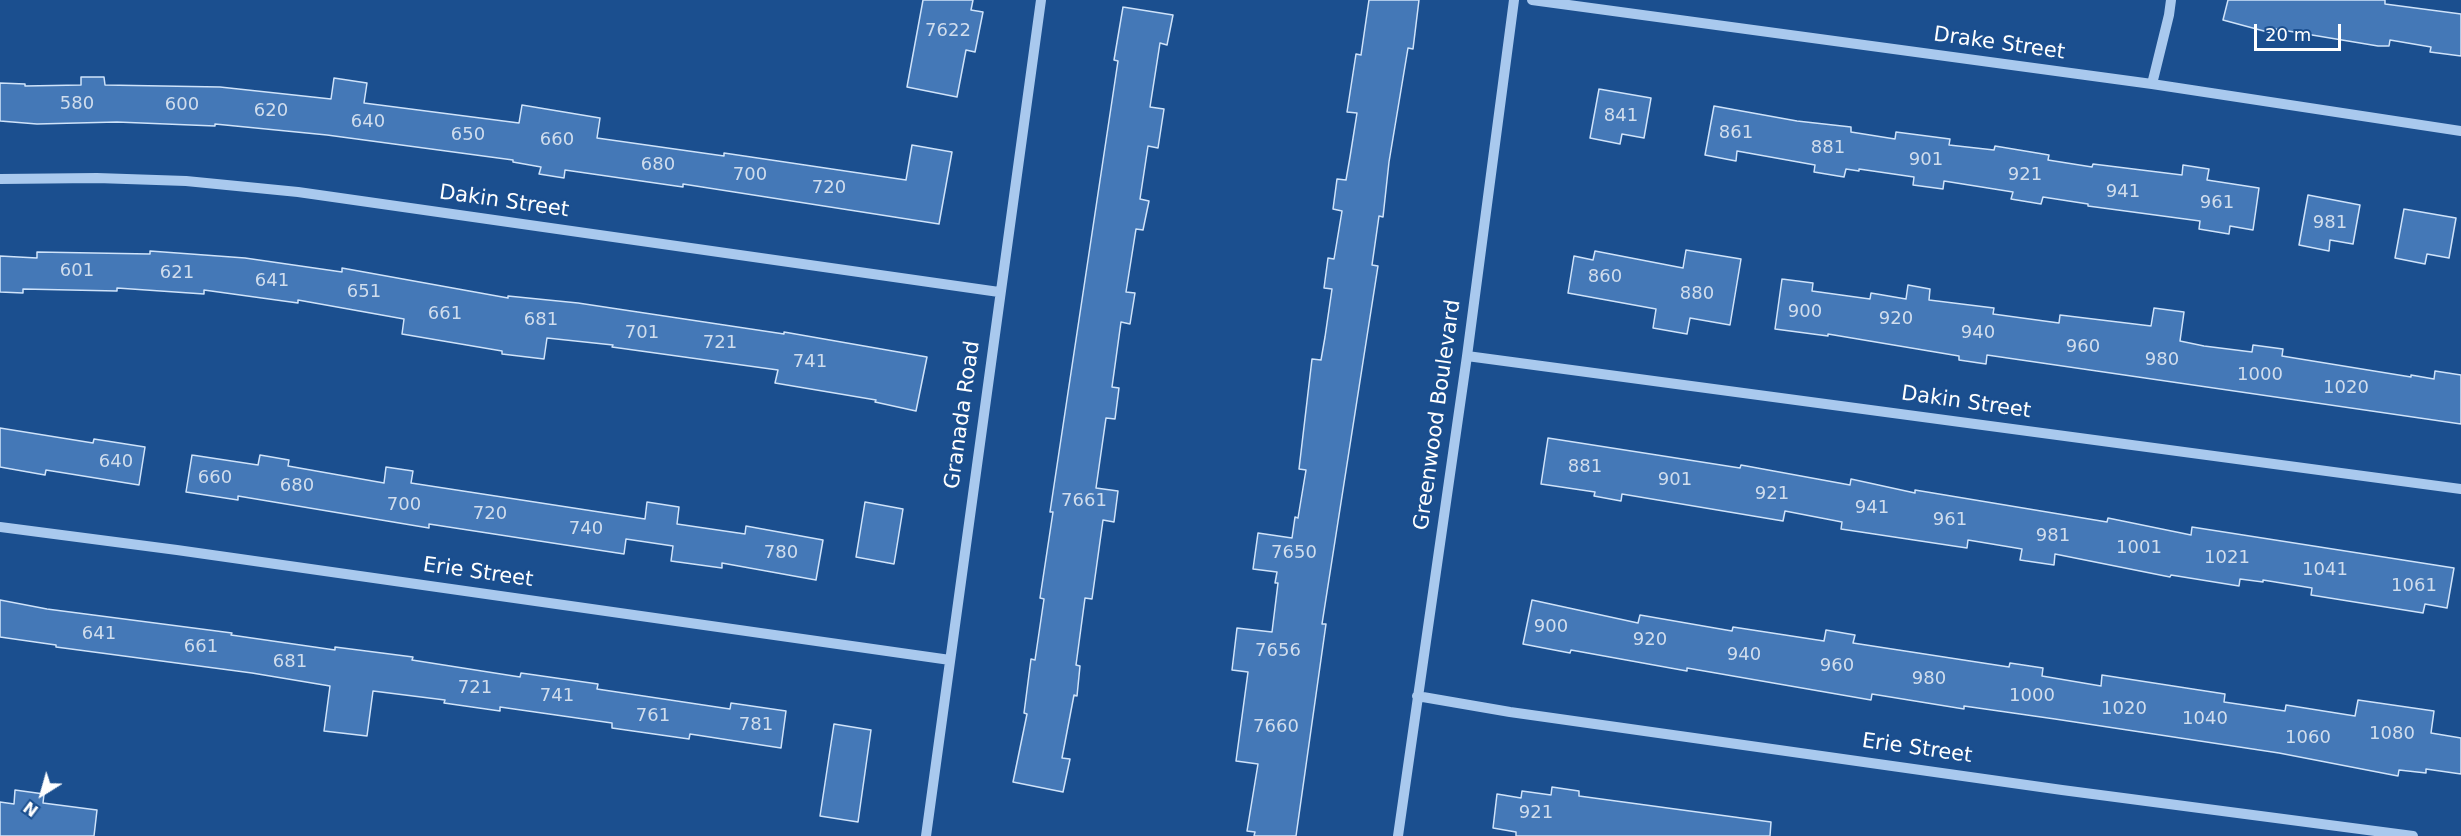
<!DOCTYPE html>
<html>
<head>
<meta charset="utf-8">
<style>
	body { margin:0 }
	#map { position:relative; width:2461px; height:836px; overflow:hidden; background:#1b4f8f; font-family:"DejaVu Sans",sans-serif }
	canvas { display:block }
	.north { position:absolute; left:12px; top:764px; width:60px; height:60px; -webkit-text-stroke:4px #1b4f8f; paint-order:stroke; rotate:217deg; font-size:16px; font-weight:700; line-height:24px; text-align:center; color:#fff }
	.north::after { content:''; display:block; margin:auto; width:21px; height:27px; background:#fff; clip-path:polygon(50% 0,100% 100%,50% 72%,0 100%) }
	.scale { position:absolute; left:2254px; top:24px; width:87px; height:27px; box-sizing:border-box; border:3px solid #fff; border-top:0; padding-left:8px; font-size:18px; line-height:21px; white-space:nowrap; color:#fff; -webkit-text-stroke:4px #1b4f8f; paint-order:stroke }
</style>
</head>
<body>
<div id="map">
<canvas width="2461" height="836"></canvas>
<div class="north">N</div>
<div class="scale">20 m</div>
</div>
<script>
const ctx = document.querySelector('canvas').getContext('2d');
ctx.lineJoin = 'round';
function paint(path, color) {
  ctx.fillStyle = color;
  ctx.fill(path, 'evenodd');
}
function shape(rows) {
  const path = new Path2D();
  for (const r of rows) {
    path.moveTo(r[0], r[1]);
    for (let i = 2; i < r.length; i += 2) path.lineTo(r[i], r[i + 1]);
  }
  return path;
}
function strokePath(path, color, width, dash) {
  ctx.strokeStyle = color;
  ctx.lineWidth = width;
  ctx.lineCap = dash ? 'butt' : 'round';
  ctx.setLineDash(dash || []);
  ctx.stroke(path);
}
function drawText(font, color, halo, rows, align = 'center') {
  ctx.font = font + ' "DejaVu Sans",sans-serif';
  ctx.lineWidth = 4.5;
  ctx.setLineDash([]);
  ctx.textBaseline = 'middle';
  ctx.strokeStyle = halo;
  ctx.fillStyle = color;
  for (const [text, x, y, turn = 0] of rows) {
    ctx.save();
    ctx.translate(x, y);
    ctx.rotate((+turn || 0) * Math.PI / 180);
    ctx.textAlign = isNaN(turn) ? turn : align;
    if (halo) ctx.strokeText(text, 0, 0);
    ctx.fillText(text, 0, 0);
    ctx.restore();
  }
}
const building = shape([
	[923,0,973,0,971,10,983,12,975,52,966,50,957,97,907,87,923,0],
	[1369,0,1419,0,1413,49,1408,48,1389,162,1383,217,1379,216,1372,265,1378,266,1322,624,1326,624,1296,836,1254,836,1255,832,1247,831,1258,764,1236,761,1248,672,1232,670,1237,628,1272,632,1278,583,1275,583,1277,572,1253,569,1258,533,1292,538,1295,517,1298,518,1306,470,1299,469,1312,359,1321,360,1325,337,1332,289,1324,288,1328,258,1334,259,1342,211,1333,209,1337,179,1346,180,1350,157,1357,113,1347,112,1356,54,1361,55,1369,0],
	[2228,0,2385,0,2385,4,2461,14,2461,56,2430,52,2431,47,2390,40,2389,46,2378,46,2276,29,2275,34,2223,20,2228,0],
	[1123,7,1173,15,1167,45,1160,43,1150,107,1164,109,1158,148,1148,146,1140,199,1149,201,1143,230,1136,229,1126,292,1135,293,1130,324,1121,322,1112,387,1119,388,1115,419,1106,418,1096,488,1118,491,1114,522,1103,520,1092,599,1085,598,1076,665,1080,666,1077,696,1074,695,1062,758,1070,759,1063,792,1013,782,1027,714,1024,713,1031,659,1035,660,1044,599,1040,598,1053,512,1050,512,1118,61,1114,60,1123,7],
	[81,77,104,77,105,85,220,87,331,99,334,78,367,83,364,103,519,123,522,105,600,118,597,138,724,156,724,153,906,180,912,145,952,152,939,224,683,184,683,187,565,170,564,178,539,174,541,167,513,162,513,160,327,135,215,124,215,126,117,122,37,124,0,121,0,83,25,84,25,86,81,85,81,77],
	[1599,89,1651,98,1644,138,1622,134,1620,144,1590,138,1599,89],
	[1714,106,1797,121,1851,127,1851,132,1895,139,1896,132,1950,139,1949,145,1994,150,1995,146,2049,155,2048,160,2092,167,2093,164,2182,175,2183,165,2209,169,2207,180,2259,188,2253,230,2230,226,2229,234,2199,229,2200,221,2088,206,2088,204,2043,197,2041,204,2011,199,2013,192,1944,181,1943,189,1913,185,1914,177,1859,169,1859,171,1846,169,1844,177,1814,172,1815,165,1737,151,1736,161,1705,155,1714,106],
	[2308,195,2360,205,2353,244,2330,240,2329,251,2299,245,2308,195],
	[2404,209,2456,218,2449,258,2427,254,2425,264,2395,258,2404,209],
	[1686,250,1741,259,1730,325,1690,318,1687,334,1653,328,1656,309,1568,293,1574,256,1593,260,1595,251,1683,268,1686,250],
	[150,251,245,258,342,272,342,268,508,298,508,296,578,303,784,334,784,332,927,357,916,411,875,402,876,400,775,383,778,370,612,347,613,345,547,338,544,359,502,354,502,351,402,334,404,319,298,300,298,303,204,290,204,294,117,288,117,291,23,289,23,293,0,292,0,256,37,258,37,252,150,254,150,251],
	[1782,279,1813,283,1812,291,1870,299,1871,293,1906,299,1908,285,1930,289,1929,300,1994,308,1993,314,2059,323,2060,315,2151,326,2154,308,2184,312,2180,341,2204,346,2252,352,2253,345,2283,349,2282,356,2411,377,2411,375,2434,379,2435,371,2461,375,2461,424,1987,355,1986,364,1959,360,1959,356,1828,334,1828,336,1775,329,1782,279],
	[0,428,93,443,94,439,145,447,139,485,46,470,45,475,0,467,0,428],
	[1548,438,1740,468,1741,465,1850,485,1851,479,1915,493,1915,490,2107,522,2108,518,2191,535,2192,527,2454,568,2447,608,2425,604,2423,613,2311,595,2312,588,2263,580,2263,582,2240,579,2239,586,2171,575,2170,577,2055,554,2054,565,2020,560,2022,549,1968,540,1967,548,1841,529,1842,522,1785,511,1783,521,1622,494,1621,501,1594,496,1595,492,1541,484,1548,438],
	[192,455,258,465,260,455,289,460,288,466,384,483,386,467,413,471,411,483,645,519,647,502,679,507,677,524,745,534,746,526,823,540,816,580,722,563,722,568,671,561,673,546,626,539,624,554,429,524,429,528,238,496,238,500,186,492,192,455],
	[865,502,903,509,894,564,856,557,865,502],
	[0,600,47,609,232,633,231,635,335,650,335,647,413,657,412,660,520,677,521,673,598,684,597,689,730,709,731,703,786,711,781,748,690,734,689,739,612,728,612,723,500,707,500,711,444,703,445,700,373,691,367,736,324,731,330,686,252,673,56,647,56,645,0,637,0,600],
	[1532,600,1638,623,1640,615,1732,631,1733,627,1824,641,1826,630,1855,635,1853,643,2009,667,2010,663,2043,668,2042,676,2101,686,2102,675,2225,694,2224,702,2285,711,2286,705,2355,716,2358,700,2434,711,2431,733,2461,738,2461,774,2426,769,2426,773,2399,770,2398,776,2279,753,2055,719,1964,706,1964,709,1872,694,1871,700,1687,668,1687,671,1571,650,1570,653,1523,644,1532,600],
	[834,724,871,730,858,822,820,816,834,724],
	[1552,787,1579,791,1579,796,1771,822,1770,836,1516,836,1516,832,1493,828,1497,794,1521,798,1522,791,1551,795,1552,787],
	[15,790,44,794,43,803,97,810,94,836,0,836,0,802,14,804,15,790]
]);
paint(building, '#4478b7');
strokePath(building, '#cfe3fa', 1.5);
strokePath(shape([
	[1532,0,2152,84,2461,131],
	[2152,84,2169,15,2171,0],
	[0,179,97,178,186,181,298,192,999,292],
	[1467,356,2461,489],
	[0,527,177,550,950,660],
	[1417,696,1510,712,2062,790,2413,836],
	[926,836,1041,0],
	[1398,836,1467,356,1514,0]
]), '#a9c9ee', 10);
drawText('18px', '#d0dded', null, [
	["7622",948,31],
	["580",77,104],
	["600",182,105],
	["620",271,111],
	["841",1621,116],
	["640",368,122],
	["861",1736,133],
	["650",468,135],
	["660",557,140],
	["881",1828,148],
	["901",1926,160],
	["680",658,165],
	["700",750,175],
	["921",2025,175],
	["720",829,188],
	["941",2123,192],
	["961",2217,203],
	["981",2330,223],
	["601",77,271],
	["621",177,273],
	["860",1605,277],
	["641",272,281],
	["651",364,292],
	["880",1697,294],
	["900",1805,312],
	["661",445,314],
	["920",1896,319],
	["681",541,320],
	["701",642,333],
	["940",1978,333],
	["721",720,343],
	["960",2083,347],
	["980",2162,360],
	["741",810,362],
	["1000",2260,375],
	["1020",2346,388],
	["640",116,462],
	["881",1585,467],
	["660",215,478],
	["901",1675,480],
	["680",297,486],
	["921",1772,494],
	["7661",1084,501],
	["700",404,505],
	["941",1872,508],
	["720",490,514],
	["961",1950,520],
	["740",586,529],
	["981",2053,536],
	["1001",2139,548],
	["780",781,553],
	["7650",1294,553],
	["1021",2227,558],
	["1041",2325,570],
	["1061",2414,586],
	["900",1551,627],
	["641",99,634],
	["920",1650,640],
	["661",201,647],
	["7656",1278,651],
	["940",1744,655],
	["681",290,662],
	["960",1837,666],
	["980",1929,679],
	["721",475,688],
	["741",557,696],
	["1000",2032,696],
	["1020",2124,709],
	["761",653,716],
	["1040",2205,719],
	["781",756,725],
	["7660",1276,727],
	["1080",2392,734],
	["1060",2308,738],
	["921",1536,813]
]);
drawText('21px', '#fff', '#1b4f8f', [
	["Drake Street",1999,44,8],
	["Dakin Street",504,202,8],
	["Dakin Street",1966,403,8],
	["Granada Road",963,415,-82],
	["Greenwood Boulevard",1438,415,-82],
	["Erie Street",478,573,8],
	["Erie Street",1917,749,8]
]);
</script>
</body>
</html>
